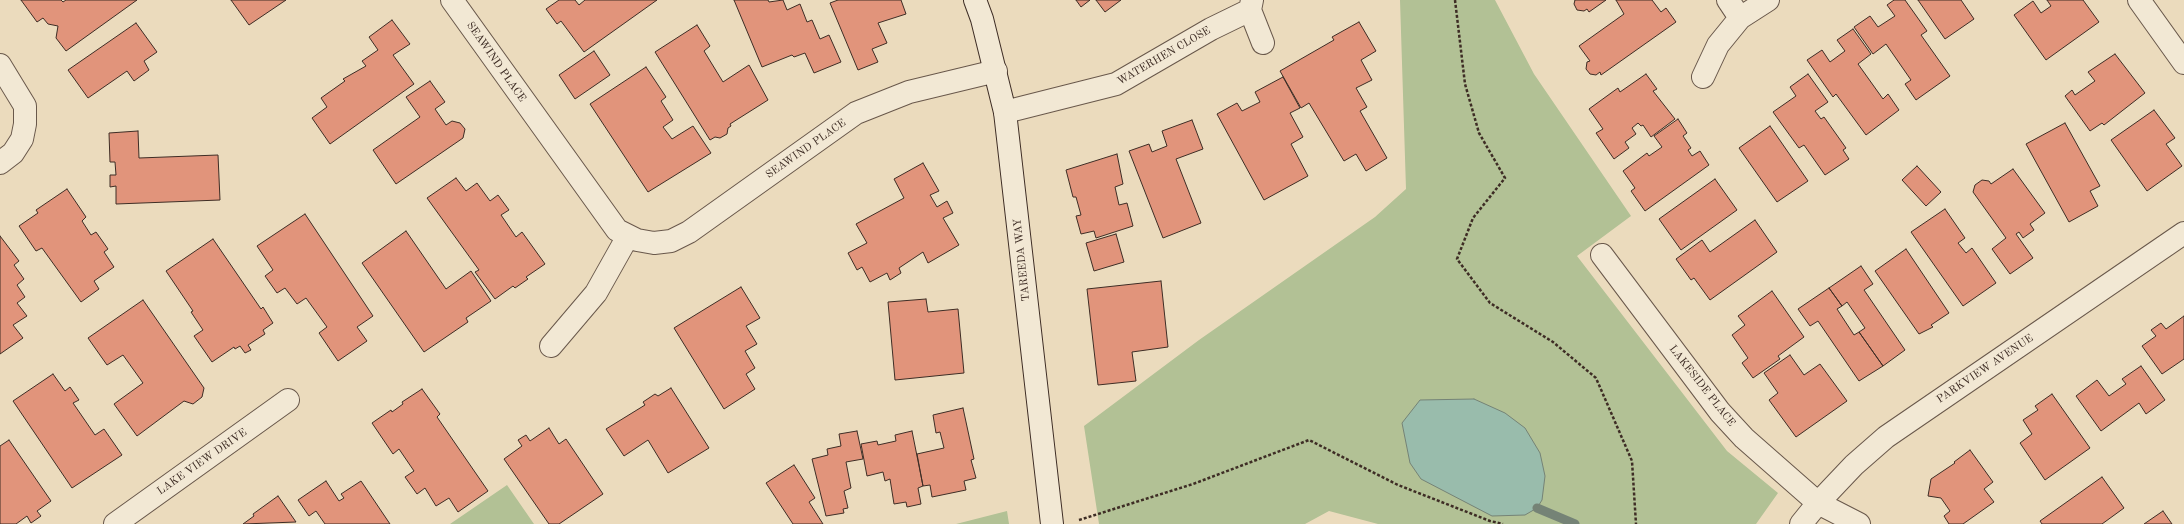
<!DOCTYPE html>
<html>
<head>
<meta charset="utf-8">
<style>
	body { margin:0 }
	canvas { display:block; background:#ebdbbd }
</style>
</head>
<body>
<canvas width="2184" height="524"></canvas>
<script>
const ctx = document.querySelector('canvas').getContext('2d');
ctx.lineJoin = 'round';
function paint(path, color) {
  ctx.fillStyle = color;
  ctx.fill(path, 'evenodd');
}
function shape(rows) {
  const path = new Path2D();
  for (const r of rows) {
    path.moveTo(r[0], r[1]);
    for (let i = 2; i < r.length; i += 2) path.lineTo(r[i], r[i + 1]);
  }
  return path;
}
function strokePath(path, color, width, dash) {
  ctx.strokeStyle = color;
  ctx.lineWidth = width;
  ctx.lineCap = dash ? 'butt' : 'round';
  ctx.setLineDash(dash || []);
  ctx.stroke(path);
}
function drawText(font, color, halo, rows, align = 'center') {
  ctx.font = font + ' "Old Standard TT",serif';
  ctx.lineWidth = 3.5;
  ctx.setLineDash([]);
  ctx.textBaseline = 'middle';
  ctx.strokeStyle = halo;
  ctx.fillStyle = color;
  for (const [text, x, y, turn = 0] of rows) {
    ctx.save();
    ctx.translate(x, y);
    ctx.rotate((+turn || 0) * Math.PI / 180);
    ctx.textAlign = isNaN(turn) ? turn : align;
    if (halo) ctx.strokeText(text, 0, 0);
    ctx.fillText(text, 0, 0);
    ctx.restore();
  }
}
paint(shape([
	[1400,0,1495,0,1534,74,1631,216,1577,256,1727,451,1778,493,1756,524,1378,524,1329,511,1305,524,1099,524,1084,426,1199,340,1375,217,1406,189],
	[507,485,534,524,450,524],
	[1007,511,1009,524,956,524]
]), '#b2c195');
const water = shape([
	[1474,399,1505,413,1525,428,1540,453,1545,476,1542,500,1537,508,1525,515,1492,516,1421,479,1410,463,1402,423,1420,400,1474,399]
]);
paint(water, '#99bcac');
strokePath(water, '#758376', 1);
strokePath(shape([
	[1537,508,1575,524]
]), '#758376', 9);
const building = shape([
	[21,0,61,0,63,2,66,0,137,0,66,51,56,38,58,26,48,24,43,18,37,22,21,0],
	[231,0,286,0,249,25,231,0],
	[559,0,575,0,579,5,585,0,657,0,584,52,561,21,557,24,546,9,559,0],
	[734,0,768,0,769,2,783,0,787,10,800,4,807,22,812,20,820,39,829,35,841,62,814,73,805,53,794,57,792,55,762,67,734,0],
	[838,0,901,0,906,14,878,23,887,43,872,49,878,62,858,70,830,3,838,0],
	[1076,0,1090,0,1081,7,1076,0],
	[1096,0,1121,0,1105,12,1096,0],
	[1575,0,1606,0,1589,12,1587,9,1584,11,1577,10,1574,4,1575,0],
	[1616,0,1652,0,1661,12,1666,8,1676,22,1601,75,1600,72,1596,75,1590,74,1586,69,1587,62,1590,61,1579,46,1624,14,1616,0],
	[1894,0,1905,0,1927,31,1921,35,1950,76,1916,100,1905,84,1911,80,1886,44,1873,54,1854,27,1870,16,1878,27,1895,16,1887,5,1894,0],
	[1918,0,1961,0,1974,19,1945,39,1918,0],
	[2047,0,2083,0,2099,22,2046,60,2014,15,2033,1,2041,13,2051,6,2047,0],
	[392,20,410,44,393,55,414,84,330,144,312,118,327,107,321,98,345,81,343,79,366,66,362,61,378,50,369,37,392,20],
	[1359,22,1376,51,1361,60,1372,80,1356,88,1367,107,1360,111,1387,158,1366,171,1356,154,1344,161,1309,103,1301,108,1280,71,1334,40,1332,37,1359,22],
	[136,23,157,52,144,61,149,70,134,81,127,71,88,98,68,70,136,23],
	[697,25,710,46,704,51,723,82,749,65,768,100,730,124,731,126,728,128,727,134,720,138,715,137,710,140,655,52,697,25],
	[1853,29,1871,54,1858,64,1883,99,1888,94,1899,110,1866,135,1836,94,1833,97,1807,60,1822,50,1830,62,1845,51,1837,40,1853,29],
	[594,51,610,75,575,99,559,75,594,51],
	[2115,54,2145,93,2104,125,2102,123,2090,131,2065,96,2072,90,2075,95,2095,81,2088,72,2115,54],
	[646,67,666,97,661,101,673,120,663,127,672,139,693,126,711,153,648,192,590,104,646,67],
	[1646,74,1657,89,1653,91,1675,119,1651,137,1643,125,1641,126,1638,123,1632,128,1636,134,1625,142,1629,148,1614,159,1596,133,1603,129,1589,109,1618,88,1620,92,1646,74],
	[1808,74,1828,102,1815,111,1821,119,1824,117,1846,148,1843,150,1849,159,1825,175,1804,145,1799,148,1773,112,1796,96,1790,87,1808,74],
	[1283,77,1300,108,1290,113,1303,137,1291,144,1308,176,1264,200,1217,114,1237,103,1242,111,1260,102,1255,92,1283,77],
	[430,81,445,102,435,109,446,125,452,121,460,123,465,129,463,138,396,184,373,150,420,117,406,97,430,81],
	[2154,110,2175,138,2166,144,2182,166,2147,191,2111,140,2154,110],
	[1678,119,1687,133,1683,136,1691,148,1688,150,1692,156,1700,151,1709,165,1645,211,1631,191,1635,188,1623,171,1647,153,1649,156,1662,147,1654,136,1678,119],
	[1192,120,1203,149,1176,159,1201,223,1163,238,1129,151,1149,144,1152,152,1167,146,1162,131,1192,120],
	[2065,123,2100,186,2090,191,2098,206,2069,222,2026,144,2065,123],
	[1770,126,1808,181,1777,202,1739,148,1770,126],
	[138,131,139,158,218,155,220,200,116,204,116,186,110,187,110,175,116,175,115,162,110,162,109,133,138,131],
	[1117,154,1123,184,1115,187,1119,205,1127,203,1133,226,1096,238,1094,231,1081,234,1076,216,1081,215,1076,197,1073,197,1066,170,1117,154],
	[923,163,939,191,930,195,937,207,947,201,953,213,943,218,959,245,928,263,923,252,899,268,901,273,890,280,887,273,870,282,862,267,857,270,848,253,867,243,856,224,904,198,894,179,923,163],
	[1917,166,1941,192,1926,206,1902,180,1917,166],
	[2013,169,2045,213,2030,224,2034,230,2023,238,2019,232,2016,234,2033,258,2010,274,1992,249,2006,238,1973,192,1975,185,1982,180,1989,181,1991,184,2013,169],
	[456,178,466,191,477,183,490,201,498,195,509,210,501,215,516,237,522,232,545,264,526,277,528,279,515,288,513,286,495,299,475,272,479,270,427,198,456,178],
	[1715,179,1737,210,1681,250,1659,219,1715,179],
	[67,189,86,217,82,221,91,235,96,232,108,249,104,252,114,267,94,281,99,289,81,302,42,248,36,251,19,226,38,213,36,210,67,189],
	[1945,209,1965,238,1958,243,1966,253,1972,248,1996,283,1963,306,1911,232,1945,209],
	[305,214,373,316,357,327,367,341,338,361,319,333,327,327,306,298,297,304,285,288,277,293,265,276,273,270,257,246,305,214],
	[1755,220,1777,252,1710,300,1694,278,1691,280,1676,259,1702,240,1710,252,1755,220],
	[406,231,446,289,471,271,491,301,466,318,468,322,424,352,362,263,406,231],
	[1116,234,1124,262,1094,271,1086,243,1116,234],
	[0,236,19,261,14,265,24,279,17,285,25,297,17,303,27,316,13,325,23,338,0,354,0,236],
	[213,239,261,309,263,307,273,323,263,330,265,334,248,345,251,350,245,353,240,346,235,349,234,347,212,362,194,336,203,330,191,312,193,311,166,271,213,239],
	[1906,249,1949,313,1931,325,1933,327,1919,334,1875,271,1906,249],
	[1861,266,1873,284,1864,290,1905,350,1883,366,1859,332,1865,328,1847,302,1842,306,1829,288,1861,266],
	[1161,281,1168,347,1132,352,1136,381,1098,385,1087,289,1161,281],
	[741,287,760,318,746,326,757,344,745,351,755,368,746,374,755,389,724,409,674,328,741,287],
	[1829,288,1842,306,1837,309,1854,335,1859,332,1883,366,1859,381,1818,321,1810,326,1798,309,1829,288],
	[1772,291,1804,337,1778,356,1780,359,1753,378,1742,363,1748,358,1732,335,1745,325,1738,316,1772,291],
	[926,299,928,312,958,309,964,373,895,380,888,302,926,299],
	[143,300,204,388,202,397,193,404,184,401,137,436,114,404,143,383,123,355,107,365,88,338,143,300],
	[2184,316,2184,359,2162,374,2142,346,2156,336,2151,330,2161,323,2166,329,2184,316],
	[1790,355,1804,375,1820,364,1847,401,1796,437,1769,400,1778,393,1764,373,1790,355],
	[2141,366,2165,400,2146,414,2139,403,2101,431,2076,396,2097,380,2109,396,2126,384,2122,379,2141,366],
	[53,374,65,391,70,387,79,400,73,403,95,435,104,429,122,455,72,488,13,401,53,374],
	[671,388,709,448,668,473,648,440,624,456,606,429,645,405,643,402,655,394,658,396,671,388],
	[422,389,440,414,437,417,488,491,458,512,449,498,436,506,425,488,417,494,405,477,414,471,399,449,393,454,372,423,391,410,392,412,403,404,402,402,422,389],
	[2052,394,2090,448,2045,480,2020,443,2032,434,2023,420,2038,410,2035,406,2052,394],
	[963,408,974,459,971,460,976,478,964,481,966,490,932,497,930,485,923,486,917,454,944,448,940,432,936,433,933,415,963,408],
	[549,428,559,444,566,439,603,494,559,524,549,524,504,459,522,446,518,440,526,435,530,441,549,428],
	[857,431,863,459,846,462,851,488,844,491,848,508,843,509,844,513,826,516,812,459,828,455,827,449,841,446,839,434,857,431],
	[912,431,923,486,918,488,921,504,907,507,906,502,894,504,890,479,885,481,883,472,867,476,861,444,877,441,878,445,896,441,895,435,912,431],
	[9,440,51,501,37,511,41,516,31,523,27,516,16,524,0,524,0,446,9,440],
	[1970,450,1993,482,1984,489,1994,502,1963,524,1949,524,1944,516,1950,511,1941,498,1928,496,1931,479,1955,463,1954,462,1970,450],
	[794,465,815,498,809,502,823,524,793,524,766,483,794,465],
	[2102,477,2124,508,2102,524,2042,524,2040,521,2102,477],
	[326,481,339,501,344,498,341,494,361,481,390,524,325,524,316,511,309,516,298,500,326,481],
	[278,496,296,522,243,524,254,516,253,514,278,496],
	[2163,511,2172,524,2144,524,2163,511]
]);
paint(building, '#e1947b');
strokePath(building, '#3e2d25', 1);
const street = shape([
	[452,0,617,230,637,240,654,243,671,241,689,232,856,113,909,92,996,71],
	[1252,0,1250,10,1263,43],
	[1728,0,1740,18],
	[2139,0,2184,63],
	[0,65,25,106,25,124,22,139,13,153,0,163],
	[1703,77,1718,45,1740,18,1768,0],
	[1005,112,1116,84,1211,29,1250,10],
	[1602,255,1720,412,1744,438,1818,503,1859,524],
	[551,346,596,293,628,236],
	[115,524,288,400],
	[1801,524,1818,503,1854,465,1886,437,2184,233]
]);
const secondary = shape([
	[975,0,982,19,1005,112,1052,524]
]);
strokePath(street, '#69584b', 24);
strokePath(secondary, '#3e2d25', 24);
strokePath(shape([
	[1455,0,1465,84,1479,133,1505,178,1473,218,1457,259,1490,303,1553,342,1596,378,1632,461,1636,524],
	[1079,520,1193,484,1309,440,1398,485,1490,521,1503,524]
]), '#3e2d25', 2.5, [3, 2]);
strokePath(street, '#f2e8d4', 22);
strokePath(secondary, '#f2e8d4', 22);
drawText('11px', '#3e2d25', '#f2e8d4', [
	["WATERHEN CLOSE",1164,56,-30],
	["SEAWIND PLACE",496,62,55],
	["SEAWIND PLACE",806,149,-35],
	["TAREEDA WAY",1022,260,-96],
	["PARKVIEW AVENUE",1985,369,-34],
	["LAKESIDE PLACE",1702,386,52],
	["LAKE VIEW DRIVE",202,462,-35]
]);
</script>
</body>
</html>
